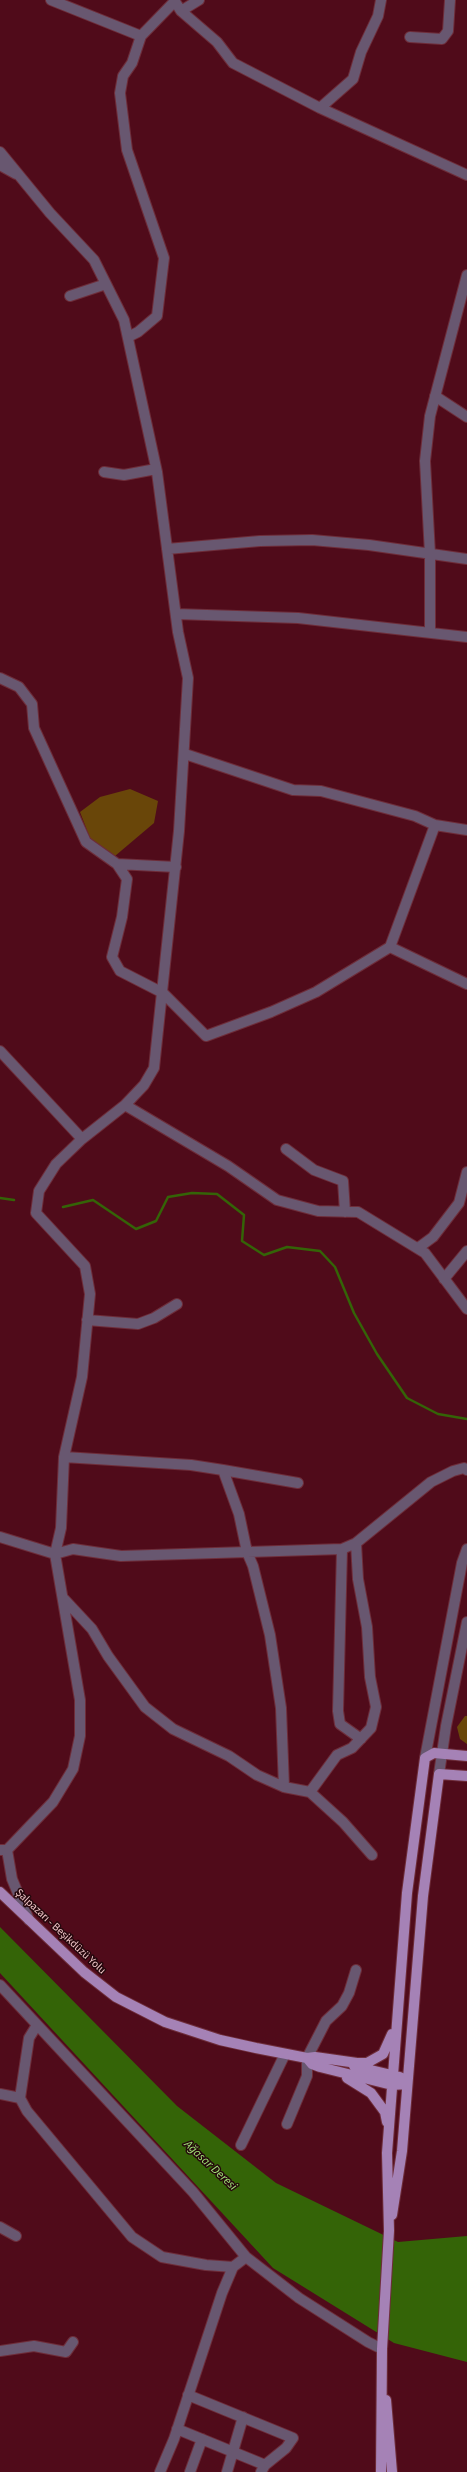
<!DOCTYPE html>
<html>
<head>
<meta charset="utf-8">
<style>
	body { margin:0 }
	canvas { display:block; background:#500b1a }
</style>
</head>
<body>
<canvas width="467" height="2472"></canvas>
<script>
const ctx = document.querySelector('canvas').getContext('2d');
ctx.lineJoin = 'round';
function paint(path, color) {
  ctx.fillStyle = color;
  ctx.fill(path, 'evenodd');
}
function shape(rows) {
  const path = new Path2D();
  for (const r of rows) {
    path.moveTo(r[0], r[1]);
    for (let i = 2; i < r.length; i += 2) path.lineTo(r[i], r[i + 1]);
  }
  return path;
}
function strokePath(path, color, width, dash) {
  ctx.strokeStyle = color;
  ctx.lineWidth = width;
  ctx.lineCap = dash ? 'butt' : 'round';
  ctx.setLineDash(dash || []);
  ctx.stroke(path);
}
function drawText(font, color, halo, rows, align = 'center') {
  ctx.font = font + ' "Source Sans 3",sans-serif';
  ctx.lineWidth = 3;
  ctx.setLineDash([]);
  ctx.textBaseline = 'middle';
  ctx.strokeStyle = halo;
  ctx.fillStyle = color;
  for (const [text, x, y, turn = 0] of rows) {
    ctx.save();
    ctx.translate(x, y);
    ctx.rotate((+turn || 0) * Math.PI / 180);
    ctx.textAlign = isNaN(turn) ? turn : align;
    if (halo) ctx.strokeText(text, 0, 0);
    ctx.fillText(text, 0, 0);
    ctx.restore();
  }
}
paint(shape([
	[130,789,158,801,154,823,115,856,90,838,80,812,100,797],
	[465,1716,467,1716,467,1744,460,1739,457,1727]
]), '#694609');
paint(shape([
	[0,1927,177,2106,276,2183,398,2242,467,2236,467,2362,394,2343,273,2268,0,1973]
]), '#346407');
strokePath(shape([
	[0,1198,14,1200],
	[63,1207,93,1200,136,1229,156,1221,168,1197,192,1193,217,1194,244,1215,242,1241,264,1255,287,1247,320,1251,335,1267,354,1313,377,1354,407,1398,438,1414,467,1419]
]), '#346407', 2.5);
const minor = shape([
	[51,0,141,36,175,1],
	[174,0,181,11,217,42,233,63,320,108,467,175],
	[181,11,199,0],
	[410,37,442,39,448,31,450,0],
	[320,108,353,79,361,52,378,16,381,0],
	[0,152,50,213,94,260,124,320,157,472,178,632,188,678,179,831,154,1068,144,1085,125,1105,82,1139,56,1164,39,1191,36,1213,85,1266,90,1294,82,1377,64,1457,61,1528,55,1554,73,1549,121,1556,342,1549,356,1543,431,1482,453,1471,464,1468,467,1470],
	[0,165,16,174],
	[70,296,106,284],
	[128,337,138,332,157,316,164,258,127,150,120,93,123,76,132,63,141,36],
	[435,396,467,417],
	[104,472,124,475,156,469],
	[167,549,260,541,312,540,369,545,467,559],
	[176,614,298,618,467,637],
	[430,631,430,554,425,461,430,416,467,275],
	[0,678,19,687,32,704,34,728,86,842,117,864,176,867],
	[185,754,293,790,321,791,415,816,435,825,467,830],
	[117,864,127,879,122,917,112,957,120,971,163,993,206,1036,271,1012,316,992,390,947,435,825],
	[390,947,467,984],
	[0,1051,82,1139],
	[125,1105,228,1166,277,1200,318,1211,358,1212,425,1253,467,1309],
	[286,1149,314,1170,343,1181,345,1212],
	[418,1248,433,1237,459,1203,467,1172],
	[444,1279,467,1251],
	[87,1320,138,1324,154,1318,177,1304],
	[64,1457,191,1465,223,1470,239,1514,247,1552,253,1566,270,1635,281,1708,284,1787],
	[223,1470,298,1483],
	[0,1537,55,1554,80,1700,80,1736,73,1769,53,1802,7,1850,0,1850],
	[342,1549,338,1711,340,1724,361,1739],
	[64,1599,92,1629,108,1656,145,1707,173,1729,229,1756,257,1775,284,1787,310,1792,343,1822,372,1855],
	[425,1758,462,1563,467,1549],
	[439,1774,446,1726,467,1622],
	[310,1792,337,1755,352,1748,371,1728,376,1707,370,1677,367,1627,358,1579,356,1543],
	[7,1850,12,1879,29,1920],
	[0,1985,193,2192,246,2257,299,2298,368,2342,382,2349],
	[37,2025,29,2038,20,2098,27,2111,132,2237,162,2257,206,2265,233,2267],
	[0,2094,20,2098],
	[287,2124,307,2076,307,2058,326,2021,342,2006,349,1993,356,1970],
	[241,2145,285,2054],
	[0,2227,16,2236],
	[0,2351,34,2346,66,2352,73,2342],
	[188,2395,293,2438,286,2448,265,2465,261,2472],
	[177,2429,265,2465],
	[160,2472,174,2439,222,2293,233,2267,246,2257],
	[190,2472,202,2439],
	[227,2472,243,2417]
]);
const major = shape([
	[0,1892,84,1972,116,1997,165,2022,220,2040,256,2048,307,2058,315,2057,357,2063,367,2063,383,2054,392,2034],
	[307,2058,312,2064,320,2067,392,2085,407,2084,400,2077,354,2066],
	[347,2078,371,2093,385,2112,387,2122],
	[392,2215,402,2151,423,1896,439,1774,467,1776],
	[386,2400,392,2472],
	[381,2472,382,2349,389,2231,387,2153,407,1893,425,1758,434,1753,467,1756]
]);
strokePath(minor, '#6e2d3a', 12);
strokePath(major, '#6e2d3a', 12);
strokePath(minor, '#685770', 10);
strokePath(major, '#a582b6', 10);
drawText('11px', '#f4c9cb', '#24070c', [
	["Şalpazarı - Beşikdüzü Yolu",60,1932,43]
]);
drawText('italic 12px', '#a1e477', '#24070c', [
	["Ağasar Deresi",210,2166,43]
]);
</script>
</body>
</html>
